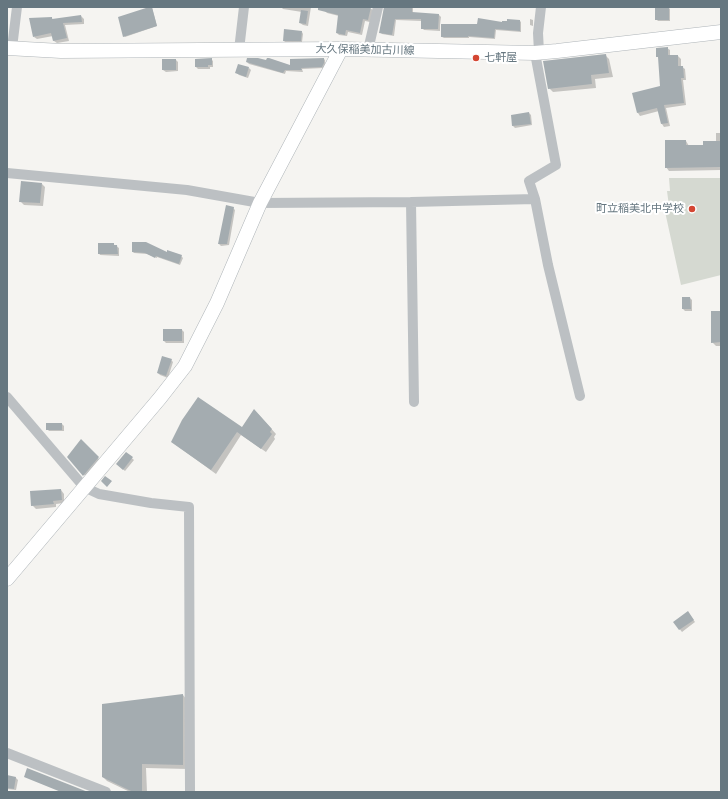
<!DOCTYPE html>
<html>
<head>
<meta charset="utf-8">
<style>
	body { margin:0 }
	#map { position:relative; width:728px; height:799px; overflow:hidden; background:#f5f4f1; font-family:"Work Sans",sans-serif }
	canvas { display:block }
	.frame { position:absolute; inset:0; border:8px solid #667780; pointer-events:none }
</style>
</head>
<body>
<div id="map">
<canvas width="728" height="799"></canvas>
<div class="frame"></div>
</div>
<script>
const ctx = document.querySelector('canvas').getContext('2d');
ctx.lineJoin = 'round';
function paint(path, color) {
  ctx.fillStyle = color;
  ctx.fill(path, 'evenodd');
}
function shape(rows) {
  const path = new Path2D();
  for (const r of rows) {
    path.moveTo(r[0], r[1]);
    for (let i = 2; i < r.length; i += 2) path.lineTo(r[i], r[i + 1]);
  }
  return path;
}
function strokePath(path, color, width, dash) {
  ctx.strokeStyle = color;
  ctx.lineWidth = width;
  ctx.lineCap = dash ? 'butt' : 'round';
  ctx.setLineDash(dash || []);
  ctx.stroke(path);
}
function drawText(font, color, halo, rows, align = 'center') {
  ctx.font = font + ' "Work Sans","Noto Sans JP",sans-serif';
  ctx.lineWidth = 4;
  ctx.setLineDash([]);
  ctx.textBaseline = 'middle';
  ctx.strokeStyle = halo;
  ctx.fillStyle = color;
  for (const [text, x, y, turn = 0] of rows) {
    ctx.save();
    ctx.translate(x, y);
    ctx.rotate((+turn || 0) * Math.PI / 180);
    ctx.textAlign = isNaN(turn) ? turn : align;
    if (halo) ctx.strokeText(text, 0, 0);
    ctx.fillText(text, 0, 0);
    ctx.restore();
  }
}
paint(shape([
	[669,178,721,178,721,275,681,285,664,207,669,206,667,191,670,191]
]), '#d5d9d1');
paint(shape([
	[281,7,311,7,308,26,303,25,300,23,302,12,283,9],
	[325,7,368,7,373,10,370,22,365,21,362,35,348,32,347,36,339,35,337,33,339,16,327,13,325,11],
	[385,7,413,7,413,13,439,15,441,17,440,25,478,25,520,21,521,22,521,32,496,30,495,39,469,37,469,38,444,38,442,37,442,25,440,25,440,31,424,30,422,28,422,21,396,20,394,36,382,34,380,32],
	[668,7,670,9,670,21,658,21,656,19],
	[152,8,157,26,125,37,124,37],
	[81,16,84,19,84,24,65,25,69,41,57,43,54,41,53,36,37,39,34,37,52,18,53,20],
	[530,19,533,20,533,26,530,25],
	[302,32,303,34,302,42,285,42,284,41],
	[667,48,670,50,670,56,678,56,681,59,681,67,682,67,685,69,686,80,683,80,686,105,666,108,670,126,664,127,662,124,659,111,640,116,638,113,633,94,661,87,660,59,657,56],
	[605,55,609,59,613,77,595,79,596,88,553,92,549,88],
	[211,59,213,61,213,67,210,67,210,69,198,69,196,67],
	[324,59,325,60,325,65,324,68,302,69,303,72,286,71,285,74,249,64,247,62,291,66],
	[176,60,178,62,178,71,166,72,163,70],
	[249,68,251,70,248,78,239,75,237,73],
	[529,113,531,115,532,125,515,128,513,126,512,116],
	[716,133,721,133,721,170,669,171,666,167,686,141,689,146,704,146,716,142],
	[42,184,45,187,43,206,24,205,20,201],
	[233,208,235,210,229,245,221,246,219,244],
	[133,243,167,254,181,256,183,258,180,265,157,257,157,258,147,254,134,253,133,252],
	[113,244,119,248,119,256,100,255,99,253],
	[690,298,692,300,692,311,685,311,683,309],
	[721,312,721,346,716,346,712,342],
	[182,330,184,332,184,343,166,343,164,341],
	[171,360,173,362,168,378,160,375,158,373],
	[258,414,276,434,274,437,275,439,266,452,241,435,216,474,172,442,242,428],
	[62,424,64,426,64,431,49,431,47,429],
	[81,441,101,461,87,478,68,457],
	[126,453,134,460,125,471,117,464],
	[61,490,64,494,64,503,56,504,56,507,36,509,32,505],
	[689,614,695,622,682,632,674,622],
	[183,695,187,700,188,769,146,768,147,792,130,792,107,781,103,777],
	[7,776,16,778,18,780,16,790,7,789]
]), '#0003');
paint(shape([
	[149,7,152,7,157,26,123,37,118,17],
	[318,7,371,7,368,20,363,19,360,33,346,30,345,35,336,33,338,15,318,10],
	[384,7,412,8,412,12,439,14,438,29,421,29,421,19,395,19,392,35,379,33],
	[655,7,669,7,669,20,655,20],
	[301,10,308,11,306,24,299,23],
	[81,15,82,22,63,23,67,38,53,41,51,33,33,37,29,18,52,17,52,19],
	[478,18,502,22,502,21,507,21,507,19,520,20,520,31,495,29,494,38,468,36,468,37,441,37,441,24,477,24],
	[284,29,302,31,301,41,283,41],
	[668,47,668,55,678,55,678,66,683,66,684,78,681,78,684,103,664,105,668,123,661,124,657,108,637,113,632,93,660,86,658,57,656,57,656,48],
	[606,54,609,73,591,75,592,84,548,89,543,61],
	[212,58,212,65,208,65,208,67,195,67,195,59],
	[247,58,258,58,266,60,267,58,269,58,290,65,290,59,324,58,324,63,322,67,301,68,302,70,285,70,283,73,246,62],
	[162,59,176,59,176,70,162,70],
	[238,64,249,67,246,77,235,73],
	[529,112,531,124,512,126,511,115],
	[665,140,686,140,686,145,703,145,703,141,721,141,721,167,665,168],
	[21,181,42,183,40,203,19,202],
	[226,205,234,207,227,244,218,244],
	[132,242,146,242,167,252,167,250,182,255,179,264,156,256,155,258,145,253,132,252],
	[98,243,114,243,114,245,117,245,118,254,98,254],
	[682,297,690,297,691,309,682,309],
	[711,311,721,311,721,342,711,343],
	[163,329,182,329,182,341,163,341],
	[162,356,172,359,166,376,157,373],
	[198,397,242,427,254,409,272,429,270,432,272,434,261,449,237,432,211,470,171,442,182,420],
	[46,423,62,423,62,430,46,430],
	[81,439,99,457,83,476,67,457],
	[126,452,133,457,123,470,116,464],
	[105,476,112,481,107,487,101,481],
	[61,489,62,500,53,501,54,504,31,506,30,491],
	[688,611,694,620,679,630,673,622],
	[183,694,183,765,142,764,142,792,133,792,102,777,102,704],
	[27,768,88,792,61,792,24,777],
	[7,775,16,777,14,789,7,788]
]), '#a4acb0');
const secondary = shape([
	[7,48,61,51,341,49,535,53,557,51,721,32],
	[7,579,160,398,185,366,217,303,260,203,341,49]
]);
strokePath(secondary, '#aeb4b8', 15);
strokePath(shape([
	[12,48,17,7],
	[239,50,244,7],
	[368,50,378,7],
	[539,52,538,33,541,7],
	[535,53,556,165,529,181,535,199,548,265,580,396],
	[7,173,187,190,260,203,411,202,535,199],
	[411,202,414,402],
	[7,397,84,487,99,494,151,503,189,507,190,792],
	[7,753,106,792]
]), '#bcc0c3', 10);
strokePath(secondary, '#fff', 14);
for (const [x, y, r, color] of [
	[476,58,4,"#d44633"],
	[692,209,4,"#d44633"]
]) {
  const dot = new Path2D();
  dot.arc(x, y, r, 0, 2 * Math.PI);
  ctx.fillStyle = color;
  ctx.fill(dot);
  strokePath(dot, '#fff', 1.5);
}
drawText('11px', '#667780', '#fff', [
	["大久保稲美加古川線",365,50,1]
]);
drawText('11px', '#667780', '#fff', [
	["七軒屋",484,58],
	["町立稲美北中学校",684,209,"right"]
], 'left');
</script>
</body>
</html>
